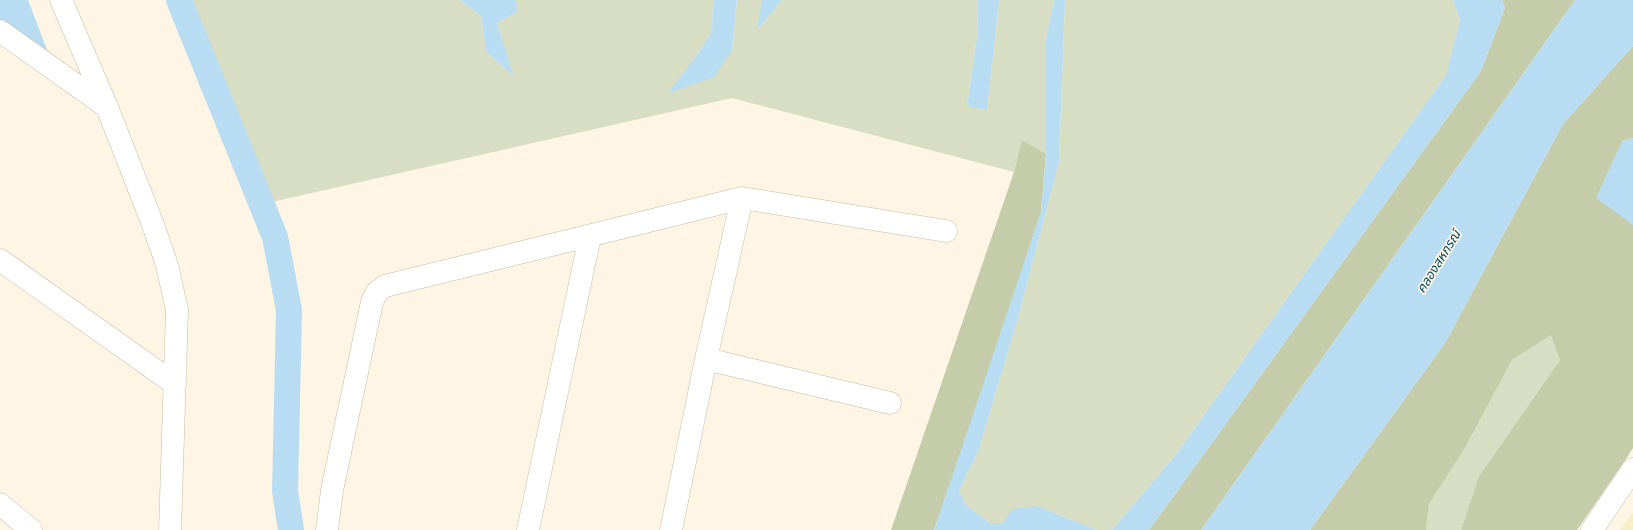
<!DOCTYPE html>
<html>
<head>
<meta charset="utf-8">
<style>
	body { margin:0 }
	canvas { display:block; background:#fef5e4 }
</style>
</head>
<body>
<canvas width="1633" height="530"></canvas>
<script>
const ctx = document.querySelector('canvas').getContext('2d');
ctx.lineJoin = 'round';
function paint(path, color) {
  ctx.fillStyle = color;
  ctx.fill(path, 'evenodd');
}
function shape(rows) {
  const path = new Path2D();
  for (const r of rows) {
    path.moveTo(r[0], r[1]);
    for (let i = 2; i < r.length; i += 2) path.lineTo(r[i], r[i + 1]);
  }
  return path;
}
function strokePath(path, color, width, dash) {
  ctx.strokeStyle = color;
  ctx.lineWidth = width;
  ctx.lineCap = dash ? 'butt' : 'round';
  ctx.setLineDash(dash || []);
  ctx.stroke(path);
}
function drawText(font, color, halo, rows, align = 'center') {
  ctx.font = font + ' Rubik,"Noto Sans Thai",sans-serif';
  ctx.lineWidth = 3.5;
  ctx.setLineDash([]);
  ctx.textBaseline = 'middle';
  ctx.strokeStyle = halo;
  ctx.fillStyle = color;
  for (const [text, x, y, turn = 0] of rows) {
    ctx.save();
    ctx.translate(x, y);
    ctx.rotate((+turn || 0) * Math.PI / 180);
    ctx.textAlign = isNaN(turn) ? turn : align;
    if (halo) ctx.strokeText(text, 0, 0);
    ctx.fillText(text, 0, 0);
    ctx.restore();
  }
}
paint(shape([
	[189,0,460,0,481,16,486,51,513,76,497,23,517,12,516,0,713,0,712,31,699,52,669,93,732,50,737,0,762,0,758,29,782,0,977,0,978,30,967,105,987,109,999,0,1054,0,1046,38,1046,154,1022,140,1014,172,732,98,263,204],
	[1065,0,1453,0,1460,20,1446,75,1177,453,1112,530,1097,530,1037,506,1003,523,990,523,965,504,959,490,978,452,1017,321,1059,162],
	[1552,334,1560,360,1479,476,1461,530,1426,530,1429,504,1465,448,1512,360]
]), '#d8dec3');
paint(shape([
	[1502,0,1575,0,1201,530,1149,530,1481,71,1505,8],
	[1633,46,1633,138,1622,141,1633,225,1633,448,1628,456,1577,530,1461,530,1479,476,1560,360,1551,335,1512,360,1465,448,1429,504,1426,530,1310,530,1445,343,1563,124],
	[1022,140,1046,154,1041,212,969,430,934,530,891,530,1014,172]
]), '#c4cca9');
paint(shape([
	[1633,513,1633,530,1620,530]
]), '#f7edc7');
paint(shape([
	[0,0,28,0,54,68,0,27],
	[460,0,516,0,517,12,497,23,514,77,486,51,481,16],
	[713,0,737,0,732,50,714,77,668,93,699,52,712,31],
	[762,0,782,0,757,30],
	[977,0,999,0,987,110,967,106,978,30],
	[1054,0,1065,0,1059,162,1017,321,978,452,959,490,965,504,990,523,1003,523,1012,509,1037,506,1097,530,934,530,1041,212,1046,154,1046,38],
	[1453,0,1502,0,1505,8,1481,71,1149,530,1112,530,1177,453,1446,75,1460,20],
	[1575,0,1633,0,1633,46,1563,124,1445,343,1310,530,1201,530],
	[1633,138,1633,225,1596,198,1622,141]
]), '#b8ddf2');
strokePath(shape([
	[179,0,275,237,289,310,285,491,291,530]
]), '#b8ddf2', 26);
const minor = shape([
	[61,0,107,107,152,222,167,265,177,310,170,530],
	[0,31,107,107],
	[0,260,175,384],
	[706,359,890,403],
	[0,504,31,530],
	[327,530,332,490,372,302,377,292,385,286,742,198,946,231],
	[528,530,590,236],
	[671,530,706,359,742,198]
]);
const tertiary = shape([
	[1592,530,1633,469]
]);
strokePath(minor, '#c5bba7', 23);
strokePath(tertiary, '#c5bba7', 23);
strokePath(minor, '#fff', 22);
strokePath(tertiary, '#fff', 22);
drawText('italic 13px', '#014866', '#fef5e4', [
	["คลองสหกรณ์",1439,262,-58]
]);
</script>
</body>
</html>
